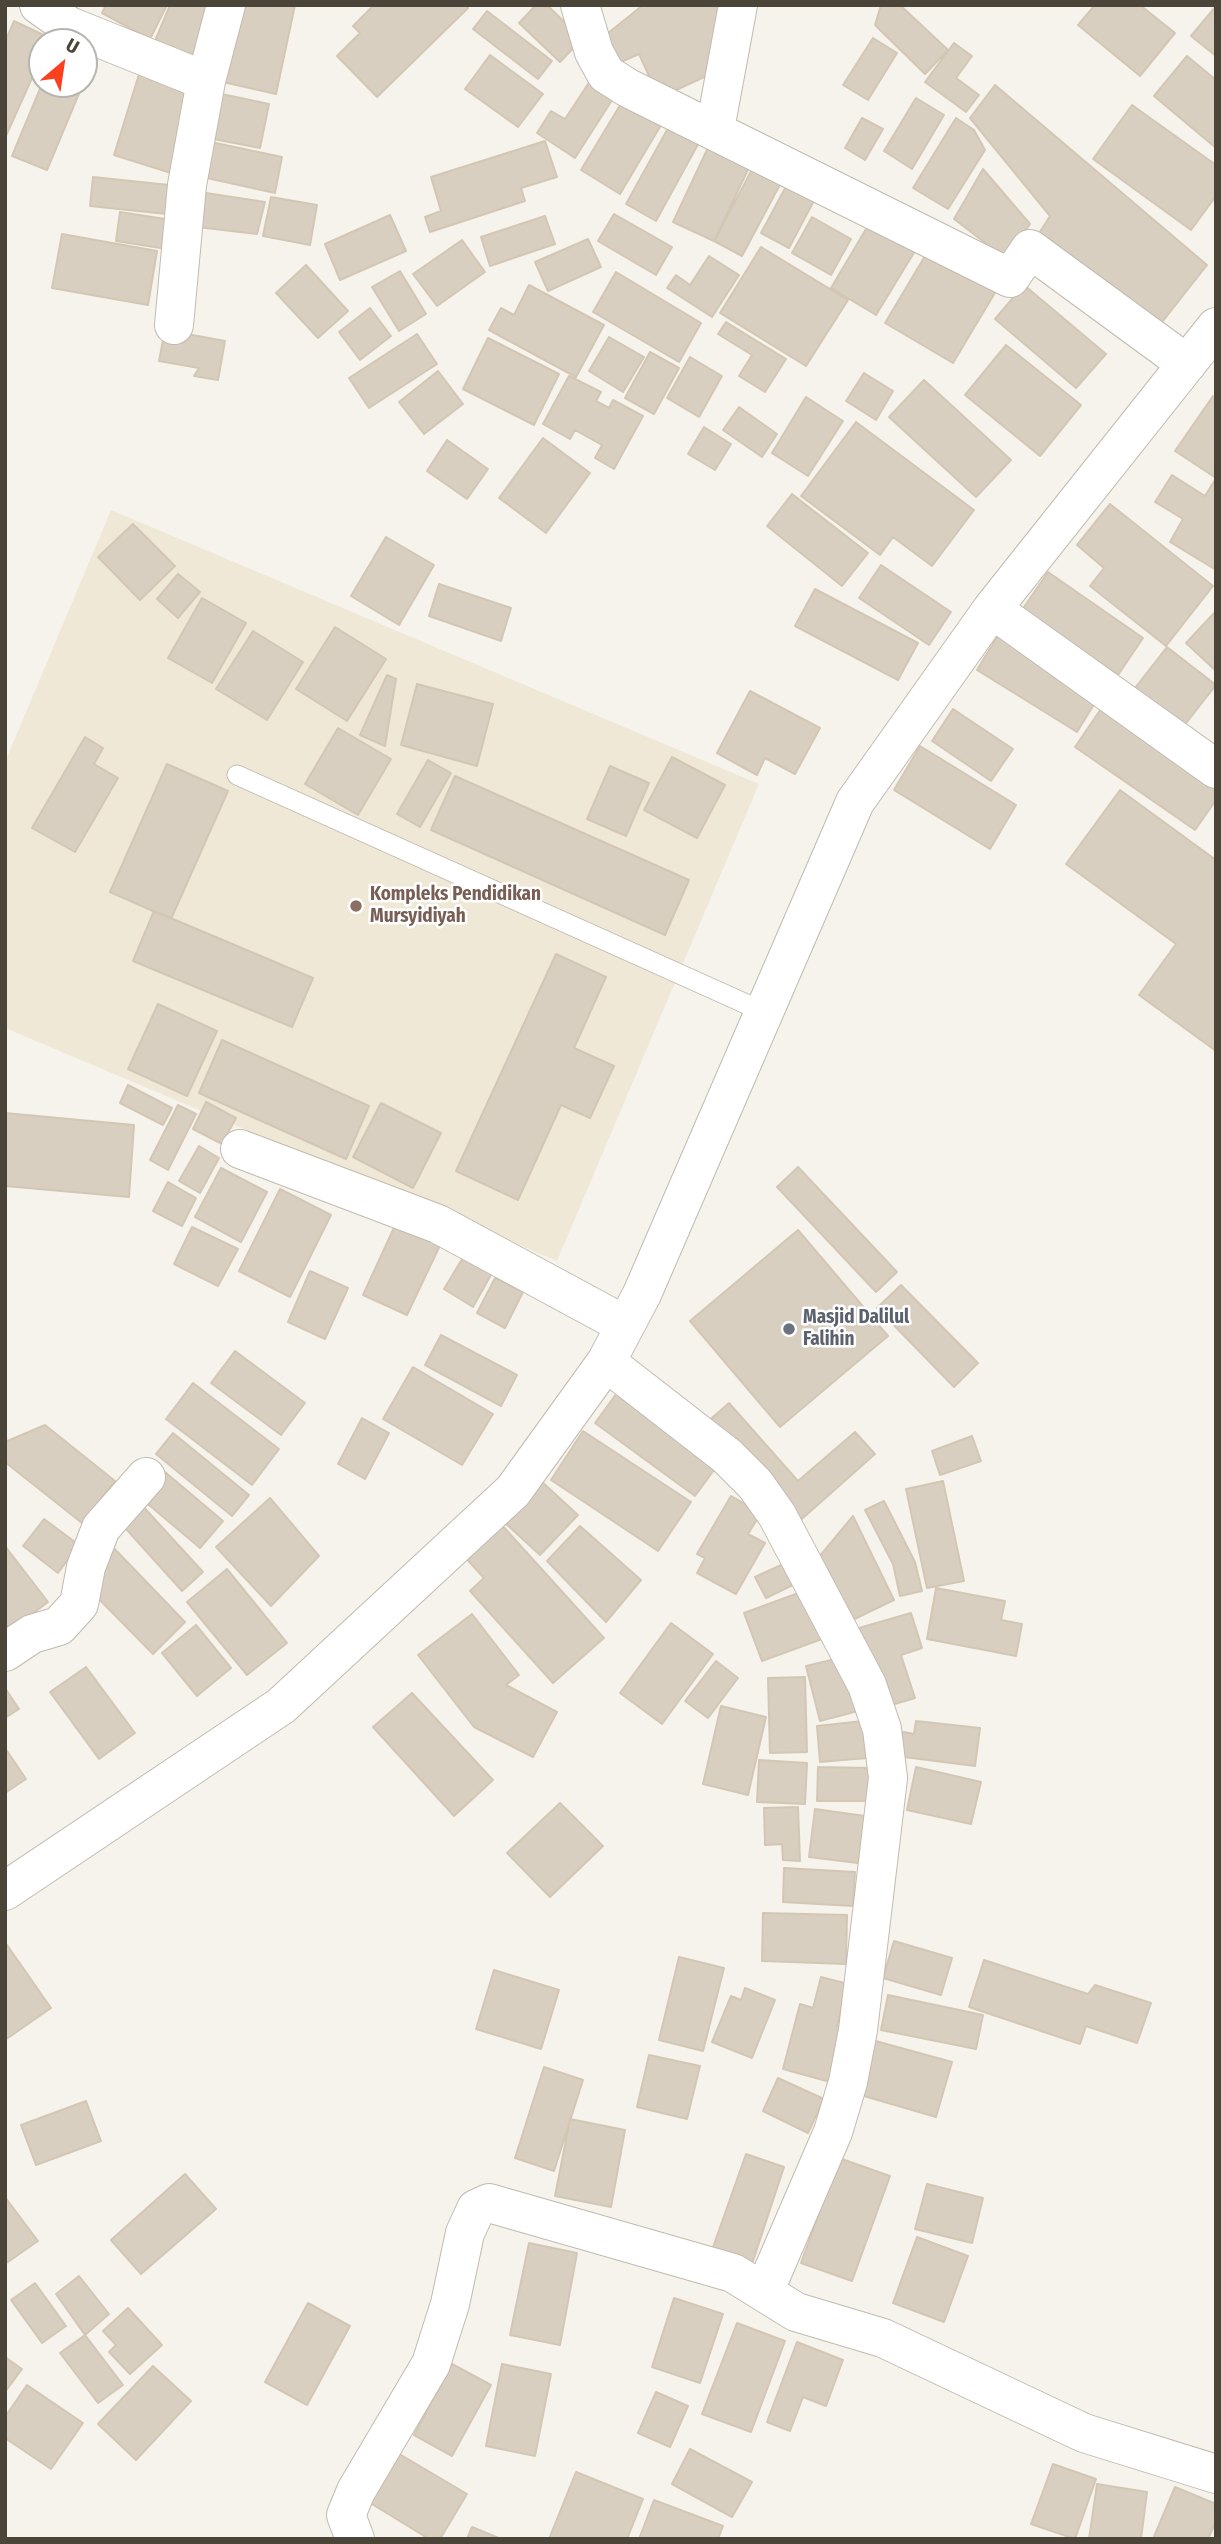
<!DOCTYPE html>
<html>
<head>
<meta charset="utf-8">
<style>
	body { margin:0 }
	#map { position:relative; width:1221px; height:2544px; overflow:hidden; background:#f6f3ec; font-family:"Fira Sans Condensed",sans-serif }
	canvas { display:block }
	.frame { position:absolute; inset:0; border:7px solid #4b4439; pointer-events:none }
	.north { position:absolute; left:28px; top:28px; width:70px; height:70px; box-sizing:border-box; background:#fff; border:2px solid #b7b4b0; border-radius:50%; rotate:29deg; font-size:19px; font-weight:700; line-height:28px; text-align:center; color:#4b4439 }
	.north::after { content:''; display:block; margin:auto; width:24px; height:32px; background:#fc3f1d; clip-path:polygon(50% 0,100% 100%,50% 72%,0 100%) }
</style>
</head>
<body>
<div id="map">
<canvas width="1221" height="2544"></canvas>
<div class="frame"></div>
<div class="north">U</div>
</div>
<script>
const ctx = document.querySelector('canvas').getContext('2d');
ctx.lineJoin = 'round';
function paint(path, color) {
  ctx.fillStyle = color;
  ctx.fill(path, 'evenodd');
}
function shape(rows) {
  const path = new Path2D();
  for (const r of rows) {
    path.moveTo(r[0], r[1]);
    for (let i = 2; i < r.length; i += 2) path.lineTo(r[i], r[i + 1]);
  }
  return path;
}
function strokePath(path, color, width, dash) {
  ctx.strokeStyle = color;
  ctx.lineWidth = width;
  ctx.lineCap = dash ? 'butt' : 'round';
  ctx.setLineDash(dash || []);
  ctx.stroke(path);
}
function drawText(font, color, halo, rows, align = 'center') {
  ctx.font = font + ' "Fira Sans Condensed",sans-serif';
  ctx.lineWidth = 5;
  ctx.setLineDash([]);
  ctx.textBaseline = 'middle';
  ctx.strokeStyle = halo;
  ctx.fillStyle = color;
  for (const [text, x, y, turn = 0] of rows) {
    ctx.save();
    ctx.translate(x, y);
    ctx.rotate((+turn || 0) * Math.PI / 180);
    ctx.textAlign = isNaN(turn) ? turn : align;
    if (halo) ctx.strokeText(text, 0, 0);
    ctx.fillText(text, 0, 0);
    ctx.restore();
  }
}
paint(shape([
	[111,510,759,784,557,1261,5,1028,5,762]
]), '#efe8d6');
const building = shape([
	[106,5,167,5,150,39,102,13,106,5],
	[170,5,217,5,193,59,155,41,170,5],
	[241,5,295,5,276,94,223,82,241,5],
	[374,5,465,5,468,8,377,97,337,56,360,33,353,26,374,5],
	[536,5,547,5,582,39,560,62,519,23,536,5],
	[643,5,723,5,717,71,659,98,639,54,614,65,602,38,643,5],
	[881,5,900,5,948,50,925,74,875,25,881,5],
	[1095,5,1140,5,1175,33,1140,76,1078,25,1095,5],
	[1216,6,1216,56,1191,36,1216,6],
	[487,11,552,61,538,79,473,29,487,11],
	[14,21,50,38,48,42,42,42,42,56,5,138,5,42,14,21],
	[873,38,897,53,868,100,843,85,873,38],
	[954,43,972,56,956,78,979,95,966,112,925,82,954,43],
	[490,55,543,94,518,127,465,89,490,55],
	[1187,56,1216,80,1216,148,1154,96,1187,56],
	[140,71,197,88,171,173,114,155,140,71],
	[590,81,614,97,575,158,537,133,551,111,565,119,590,81],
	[42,84,83,84,47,170,12,156,42,84],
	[995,85,1207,265,1159,326,1036,238,1050,216,970,118,995,85],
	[217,93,269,104,260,148,208,138,217,93],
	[625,97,664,120,620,194,581,170,625,97],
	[916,98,944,115,912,169,884,151,916,98],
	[1132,105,1216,165,1216,196,1191,230,1093,159,1132,105],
	[862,118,883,129,865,160,845,148,862,118],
	[956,118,974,130,985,150,948,209,913,188,956,118],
	[672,121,702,137,656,221,626,204,672,121],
	[713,137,754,157,714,241,673,222,713,137],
	[206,141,282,157,275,193,198,176,206,141],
	[545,141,557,177,521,188,525,201,430,232,425,217,441,211,431,177,545,141],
	[755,164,783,179,742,256,714,241,755,164],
	[983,169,1030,224,1005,258,954,219,983,169],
	[93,177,179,186,176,215,90,206,93,177],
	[790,179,818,193,789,248,761,233,790,179],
	[193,191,265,202,257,234,189,226,193,191],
	[271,197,317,205,310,245,263,236,271,197],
	[120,212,178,221,173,250,116,241,120,212],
	[614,214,672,247,656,275,598,241,614,214],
	[390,215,406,251,340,280,325,244,390,215],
	[545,216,555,244,490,266,481,237,545,216],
	[812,217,851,239,831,275,792,253,812,217],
	[869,224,915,251,876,315,831,288,869,224],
	[62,234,157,251,148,305,52,288,62,234],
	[588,239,601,267,548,291,535,262,588,239],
	[462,240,485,272,437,306,413,274,462,240],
	[931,246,999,286,953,363,885,323,931,246],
	[761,247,848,300,806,366,720,313,761,247],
	[709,256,739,275,712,317,667,288,676,275,690,285,709,256],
	[306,265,348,311,318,338,276,293,306,265],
	[400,271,426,314,399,331,372,287,400,271],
	[616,272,701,323,679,362,593,312,616,272],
	[529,285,604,325,576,377,489,330,501,308,514,315,529,285],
	[1024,285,1106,354,1076,388,995,319,1024,285],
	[370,308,391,336,360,360,339,332,370,308],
	[726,322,786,359,765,392,739,376,752,355,718,334,726,322],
	[165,330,225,341,218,380,194,376,199,368,159,361,165,330],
	[417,334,437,364,369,408,349,378,417,334],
	[609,337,644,357,623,392,589,371,609,337],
	[488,338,559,374,534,425,463,389,488,338],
	[1006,345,1081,405,1040,456,965,395,1006,345],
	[650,352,679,368,654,414,625,398,650,352],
	[690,357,722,376,699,417,667,398,690,357],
	[438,371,463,404,424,434,399,402,438,371],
	[864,373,893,391,876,420,846,401,864,373],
	[569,376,601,392,596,401,609,408,613,400,643,416,614,469,595,458,602,445,575,430,570,439,543,424,569,376],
	[924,380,1011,460,976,497,889,417,924,380],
	[1213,396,1216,398,1216,478,1175,451,1213,396],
	[806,397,843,421,808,476,772,453,806,397],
	[739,407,777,434,762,457,723,430,739,407],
	[856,422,974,510,932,566,893,537,880,555,801,496,856,422],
	[704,427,731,444,715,470,688,454,704,427],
	[543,438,590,473,546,533,499,498,543,438],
	[447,440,488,469,467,499,427,471,447,440],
	[1172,475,1205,496,1216,478,1216,570,1170,542,1183,519,1155,502,1172,475],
	[792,494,868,553,842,586,767,526,792,494],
	[1110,504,1213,586,1166,646,1090,586,1104,568,1077,545,1110,504],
	[133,524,175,566,140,600,98,557,133,524],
	[386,537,434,565,399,625,351,596,386,537],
	[881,565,951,612,929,645,859,598,881,565],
	[1048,572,1143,638,1118,675,1022,610,1048,572],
	[178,574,200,592,178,618,157,599,178,574],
	[439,584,511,608,501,641,429,616,439,584],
	[815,589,918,643,898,680,795,626,815,589],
	[202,598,246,623,212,683,168,658,202,598],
	[1216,611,1216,671,1186,643,1216,611],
	[335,627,386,659,347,721,296,689,335,627],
	[253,631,303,662,267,720,216,689,253,631],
	[1000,632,1101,693,1077,732,977,670,1000,632],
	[1167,647,1216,685,1183,727,1135,688,1167,647],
	[387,675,396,679,385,746,360,735,387,675],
	[417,684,493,704,477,766,401,745,417,684],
	[750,691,820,728,795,774,765,758,757,775,717,753,750,691],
	[1105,703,1216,780,1216,800,1195,830,1075,747,1105,703],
	[953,709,1013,749,991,781,932,741,953,709],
	[338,728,391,759,358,815,305,784,338,728],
	[85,737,103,748,94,764,118,778,75,852,32,828,85,737],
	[920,746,1016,805,990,849,894,790,920,746],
	[672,757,725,785,697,838,644,810,672,757],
	[428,760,451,773,420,827,397,814,428,760],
	[167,764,228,791,171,919,110,892,167,764],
	[610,766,649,783,626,836,587,819,610,766],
	[455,776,689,880,665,935,431,830,455,776],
	[1120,790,1216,860,1216,1051,1139,995,1176,944,1066,864,1120,790],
	[154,911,313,978,292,1027,133,961,154,911],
	[556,954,606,977,574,1048,614,1066,590,1118,561,1105,518,1200,456,1171,556,954],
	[158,1004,217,1031,187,1096,128,1069,158,1004],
	[222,1040,369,1106,346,1159,199,1093,222,1040],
	[128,1085,172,1108,163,1125,120,1103,128,1085],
	[206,1102,236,1118,222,1144,193,1129,206,1102],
	[381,1103,441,1133,413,1188,353,1157,381,1103],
	[178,1105,196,1114,168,1170,150,1160,178,1105],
	[5,1113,134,1125,129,1197,5,1186,5,1113],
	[199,1146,219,1158,200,1193,179,1181,199,1146],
	[798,1167,897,1272,876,1292,777,1187,798,1167],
	[221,1168,267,1192,241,1242,195,1217,221,1168],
	[168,1182,196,1198,182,1226,153,1211,168,1182],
	[280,1189,331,1215,290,1297,239,1271,280,1189],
	[398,1219,443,1239,407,1315,363,1295,398,1219],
	[192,1227,238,1249,218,1286,174,1264,192,1227],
	[798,1230,888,1336,780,1427,690,1321,798,1230],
	[464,1256,492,1273,473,1307,444,1289,464,1256],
	[310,1271,348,1288,325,1339,288,1322,310,1271],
	[495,1278,523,1292,505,1328,477,1313,495,1278],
	[901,1285,978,1363,954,1387,877,1308,901,1285],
	[441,1335,517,1375,501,1406,425,1365,441,1335],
	[235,1351,305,1403,281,1435,211,1383,235,1351],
	[413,1367,493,1414,462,1465,383,1419,413,1367],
	[193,1383,279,1449,252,1485,166,1419,193,1383],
	[622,1386,722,1459,695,1496,595,1423,622,1386],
	[729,1403,798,1481,855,1432,875,1454,795,1525,705,1424,729,1403],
	[362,1418,389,1433,365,1479,338,1464,362,1418],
	[45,1425,115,1481,82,1523,5,1462,5,1442,45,1425],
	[583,1431,691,1502,658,1551,551,1480,583,1431],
	[173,1433,249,1495,232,1516,156,1454,173,1433],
	[972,1436,981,1461,940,1475,932,1451,972,1436],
	[159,1467,223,1521,200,1548,136,1494,159,1467],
	[541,1481,578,1515,540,1555,503,1521,541,1481],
	[943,1481,964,1581,927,1588,906,1489,943,1481],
	[731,1496,761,1513,748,1534,765,1543,736,1594,697,1573,705,1558,697,1554,731,1496],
	[270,1498,319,1556,271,1606,216,1547,270,1498],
	[138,1501,203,1572,182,1591,118,1520,138,1501],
	[884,1501,915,1562,922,1591,900,1596,893,1564,865,1510,884,1501],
	[853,1516,894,1600,844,1624,814,1563,853,1516],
	[44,1519,79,1545,58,1573,23,1546,44,1519],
	[500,1523,604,1638,553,1683,470,1591,484,1578,464,1556,500,1523],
	[580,1526,641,1580,606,1622,547,1561,580,1526],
	[109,1543,185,1622,153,1654,89,1589,109,1543],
	[5,1546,48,1602,11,1630,5,1624,5,1546],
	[790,1561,801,1581,766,1598,755,1577,790,1561],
	[227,1569,287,1643,247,1675,187,1602,227,1569],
	[936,1588,1005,1601,1001,1620,1022,1624,1016,1656,927,1639,936,1588],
	[804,1591,822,1639,762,1661,744,1613,804,1591],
	[911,1613,922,1648,901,1655,915,1698,888,1706,852,1630,911,1613],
	[472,1614,519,1675,506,1685,557,1712,533,1757,474,1727,418,1655,472,1614],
	[671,1623,713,1654,662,1724,620,1693,671,1623],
	[196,1625,231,1668,197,1696,162,1653,196,1625],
	[844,1657,858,1711,820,1721,806,1666,844,1657],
	[716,1661,738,1678,708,1718,685,1701,716,1661],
	[86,1667,135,1733,99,1759,50,1692,86,1667],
	[805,1677,807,1752,770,1753,768,1678,805,1677],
	[5,1688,19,1709,5,1718,5,1688],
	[412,1693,493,1780,454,1816,373,1727,412,1693],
	[721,1706,766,1717,748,1795,703,1784,721,1706],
	[863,1721,867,1758,820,1762,817,1726,863,1721],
	[916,1721,980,1728,975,1766,896,1756,898,1731,914,1734,916,1721],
	[5,1748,26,1779,5,1793,5,1748],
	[759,1760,807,1763,805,1804,757,1802,759,1760],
	[818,1767,872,1768,872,1801,817,1801,818,1767],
	[916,1767,981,1782,971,1824,907,1810,916,1767],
	[560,1803,603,1846,550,1897,507,1853,560,1803],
	[798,1807,800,1861,783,1860,782,1844,765,1845,764,1808,798,1807],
	[815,1809,872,1817,866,1864,809,1857,815,1809],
	[784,1868,855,1872,853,1906,783,1902,784,1868],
	[763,1913,847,1915,846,1964,762,1961,763,1913],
	[894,1941,952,1958,941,1995,883,1978,894,1941],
	[7,1945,51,2008,5,2040,5,1946,7,1945],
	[679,1957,724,1968,703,2051,659,2040,679,1957],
	[984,1960,1088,1994,1095,1985,1151,2003,1137,2043,1086,2026,1080,2044,969,2007,984,1960],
	[494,1970,559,1990,541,2049,476,2029,494,1970],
	[821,1977,848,1984,837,2026,845,2028,830,2082,783,2069,800,2004,813,2008,821,1977],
	[745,1988,775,2000,752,2058,712,2042,731,1996,741,2000,745,1988],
	[888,1995,983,2015,976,2049,881,2030,888,1995],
	[872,2040,952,2062,936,2117,857,2094,872,2040],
	[649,2055,700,2066,687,2119,637,2107,649,2055],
	[544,2067,583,2080,554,2171,515,2158,544,2067],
	[778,2078,824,2099,808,2133,763,2111,778,2078],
	[86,2101,101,2141,36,2165,21,2125,86,2101],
	[570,2119,625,2130,611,2207,555,2196,570,2119],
	[746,2154,784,2167,752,2264,712,2250,746,2154],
	[839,2158,890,2176,852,2281,801,2263,839,2158],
	[185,2174,216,2209,141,2274,111,2240,185,2174],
	[927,2184,983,2198,972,2243,915,2229,927,2184],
	[5,2197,38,2241,5,2264,5,2197],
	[917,2237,968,2256,944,2322,893,2303,917,2237],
	[529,2243,577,2253,560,2345,510,2335,529,2243],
	[79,2276,109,2314,85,2335,56,2294,79,2276],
	[35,2283,66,2326,42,2343,11,2300,35,2283],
	[674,2298,723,2314,700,2383,652,2367,674,2298],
	[308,2303,350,2326,307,2405,265,2382,308,2303],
	[128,2308,162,2345,130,2374,109,2352,116,2345,103,2331,128,2308],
	[737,2323,785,2341,751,2432,702,2414,737,2323],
	[85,2335,123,2385,98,2403,60,2353,85,2335],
	[797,2342,843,2360,826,2406,803,2397,790,2431,767,2422,797,2342],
	[5,2357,22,2369,5,2392,5,2357],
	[452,2364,491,2385,452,2456,414,2435,452,2364],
	[502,2364,551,2374,535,2456,486,2446,502,2364],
	[153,2366,191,2401,136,2460,98,2424,153,2366],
	[27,2385,83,2423,51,2469,5,2438,5,2417,27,2385],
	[656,2392,688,2406,670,2447,638,2433,656,2392],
	[690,2449,752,2482,732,2517,672,2484,690,2449],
	[396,2452,467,2494,440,2539,429,2539,367,2501,396,2452],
	[1053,2464,1096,2479,1075,2539,1031,2524,1053,2464],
	[576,2472,643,2499,627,2539,549,2539,576,2472],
	[1097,2484,1147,2492,1141,2539,1089,2539,1097,2484],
	[1175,2487,1216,2504,1216,2521,1208,2539,1153,2539,1175,2487],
	[654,2500,723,2526,718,2539,639,2539,654,2500],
	[472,2527,501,2539,467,2539,472,2527]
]);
paint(building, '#d8cfc1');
strokePath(building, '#d3c7b4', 2);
const service = shape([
	[237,775,764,1012]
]);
const minor = shape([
	[39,5,69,26,206,81],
	[580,5,594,52,606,74,628,88,1010,278,1030,249,1187,364],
	[715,129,738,5],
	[174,325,187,185,206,81,226,5],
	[992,609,1216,769],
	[240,1149,438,1224,625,1325],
	[606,1362,727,1456,755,1484,777,1515,867,1685,882,1729,888,1778,858,2030,848,2082,833,2132,764,2292],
	[5,1652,32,1634,59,1626,79,1604,86,1567,101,1528,146,1477],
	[5,1891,281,1706,513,1491,606,1362,642,1294,855,802,992,609,1216,327],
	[355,2539,346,2515,356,2491,431,2364,450,2304,465,2233,476,2209,489,2203,733,2273,796,2312,883,2338,1084,2433,1216,2474]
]);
strokePath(service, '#c2bbae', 21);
strokePath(minor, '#c2bbae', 40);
strokePath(service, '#fff', 19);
strokePath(minor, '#fff', 38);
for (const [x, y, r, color] of [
	[356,906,7,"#8d6e63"],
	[789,1329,7,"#6b7280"]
]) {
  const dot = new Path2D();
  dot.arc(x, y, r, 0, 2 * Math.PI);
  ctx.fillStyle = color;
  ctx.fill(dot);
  strokePath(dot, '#fff', 2.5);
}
drawText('bold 19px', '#785e54', '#fff', [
	["Kompleks Pendidikan",370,895],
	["Mursyidiyah",370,917]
], 'left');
drawText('bold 19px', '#5b616d', '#fff', [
	["Masjid Dalilul",803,1318],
	["Falihin",803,1340]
], 'left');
</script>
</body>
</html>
